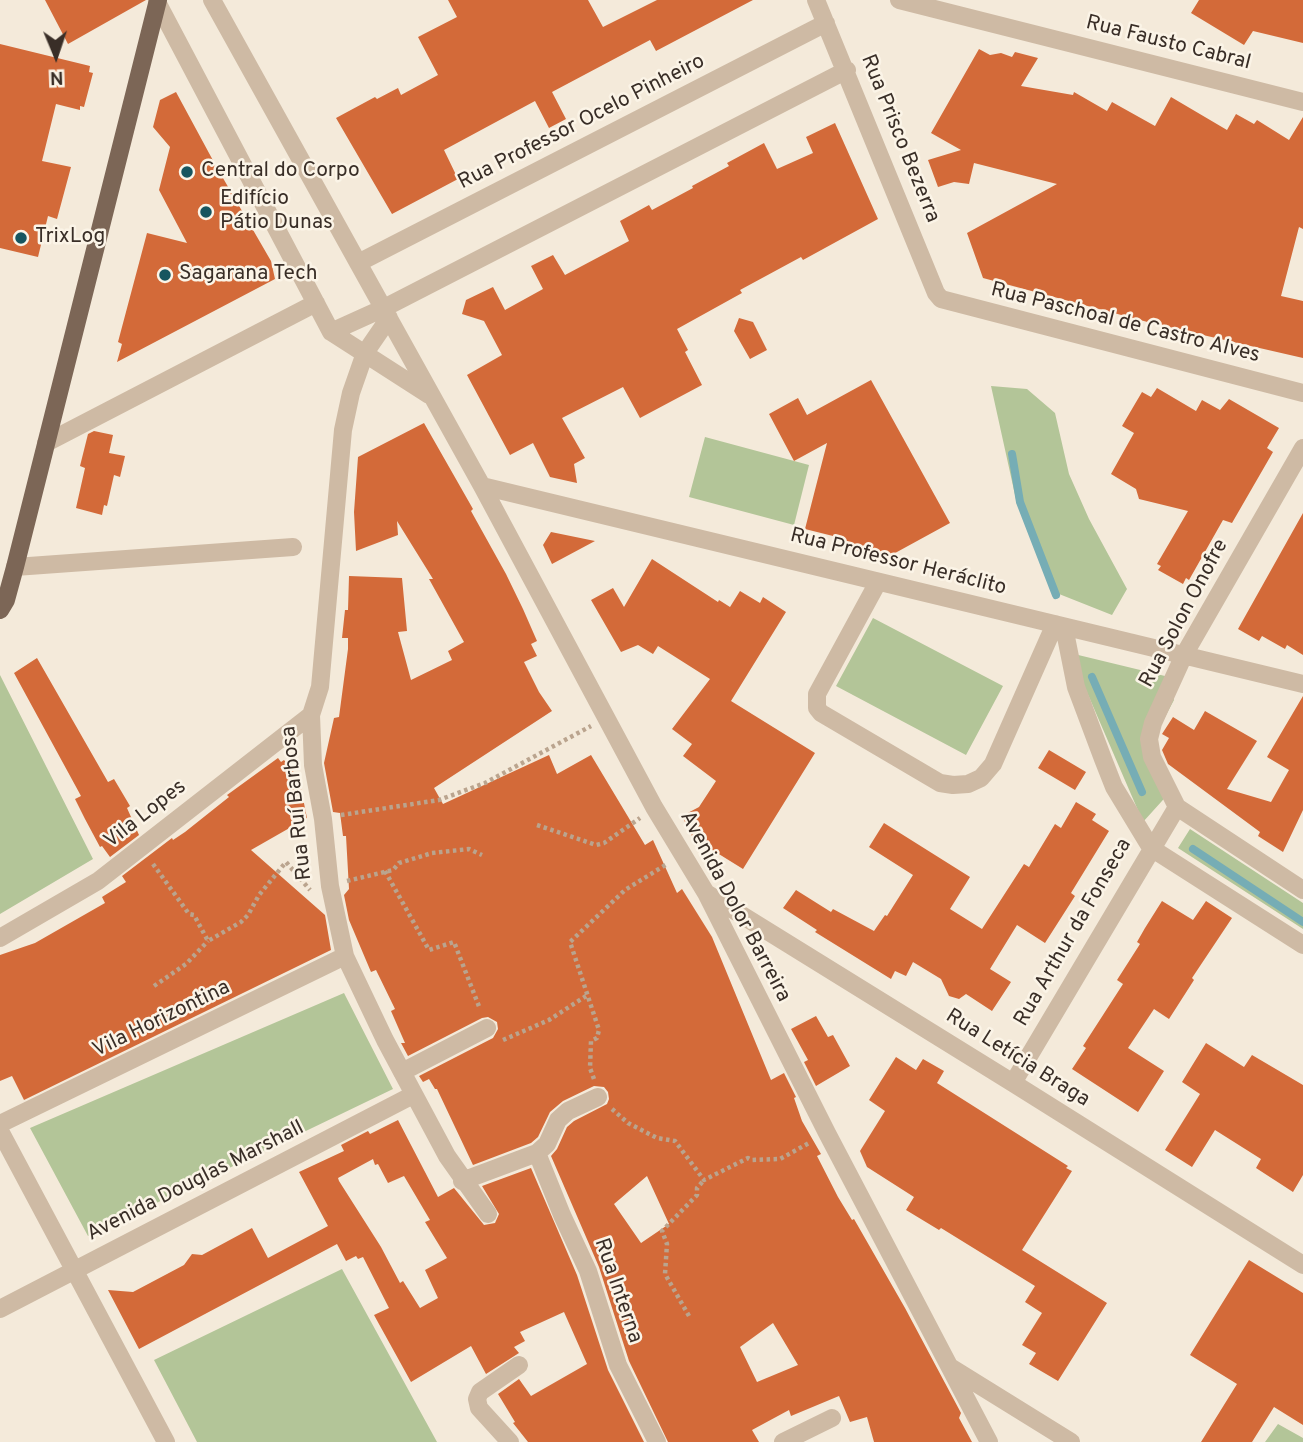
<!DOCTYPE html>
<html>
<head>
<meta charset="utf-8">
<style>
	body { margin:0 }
	#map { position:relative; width:1303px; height:1442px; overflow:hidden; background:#f4eada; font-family:Overpass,sans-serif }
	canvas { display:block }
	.north { position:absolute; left:21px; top:21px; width:70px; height:70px; -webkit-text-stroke:5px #fbf4e7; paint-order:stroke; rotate:178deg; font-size:19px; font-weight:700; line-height:28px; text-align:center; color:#392e27 }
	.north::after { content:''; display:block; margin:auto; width:24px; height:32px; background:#392e27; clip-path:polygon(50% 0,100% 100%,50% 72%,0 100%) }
</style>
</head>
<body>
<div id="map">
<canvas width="1303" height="1442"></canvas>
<div class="north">N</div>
</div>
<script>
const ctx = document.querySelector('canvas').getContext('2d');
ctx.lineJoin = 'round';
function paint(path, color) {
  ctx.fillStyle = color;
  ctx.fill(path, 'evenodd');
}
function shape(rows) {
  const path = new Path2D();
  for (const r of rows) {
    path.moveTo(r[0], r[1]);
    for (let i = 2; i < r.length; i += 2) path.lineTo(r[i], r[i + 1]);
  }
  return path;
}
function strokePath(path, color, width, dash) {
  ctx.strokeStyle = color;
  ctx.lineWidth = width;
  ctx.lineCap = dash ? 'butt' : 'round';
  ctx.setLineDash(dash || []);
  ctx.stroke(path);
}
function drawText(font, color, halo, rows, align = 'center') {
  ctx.font = font + ' Overpass,sans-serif';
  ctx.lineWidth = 5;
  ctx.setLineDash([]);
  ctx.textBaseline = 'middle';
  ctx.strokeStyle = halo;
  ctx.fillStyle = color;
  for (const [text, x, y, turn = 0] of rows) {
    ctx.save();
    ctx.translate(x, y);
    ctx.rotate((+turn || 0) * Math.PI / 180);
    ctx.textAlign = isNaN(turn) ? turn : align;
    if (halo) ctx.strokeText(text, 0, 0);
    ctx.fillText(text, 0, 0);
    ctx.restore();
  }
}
paint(shape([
	[991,386,1027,389,1055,413,1069,474,1089,519,1127,589,1112,615,1054,592,1017,504],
	[705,437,809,465,794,525,689,497],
	[873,618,1003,686,966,755,836,686],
	[1070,653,1165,676,1174,700,1145,755,1171,791,1143,822],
	[0,675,93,859,0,914],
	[1190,829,1303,903,1303,929,1178,848],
	[344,993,393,1089,88,1236,30,1128],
	[342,1269,437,1442,197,1442,154,1360],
	[1278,1424,1303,1438,1303,1442,1265,1442]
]), '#b3c598');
strokePath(shape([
	[1012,454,1020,502,1056,595],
	[1092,677,1142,792],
	[1193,849,1303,922]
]), '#76adb5', 8);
paint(shape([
	[45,0,146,0,68,44],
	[448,0,588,0,603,27,657,0,753,0,656,51,650,40,552,92,566,119,549,128,535,101,444,150,458,179,392,214,336,118,375,97,377,99,398,88,401,95,438,75,418,37,457,17],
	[1199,0,1303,0,1303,43,1253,31,1244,45,1191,13],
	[0,44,90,66,89,72,93,73,84,107,80,106,80,110,56,104,42,161,71,167,57,219,48,216,38,257,0,248],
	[979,49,990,55,1001,53,1012,57,1015,52,1038,58,1021,86,1073,95,1074,92,1107,111,1112,102,1155,126,1171,97,1227,130,1236,114,1254,124,1257,120,1289,140,1303,117,1303,229,1299,227,1281,296,1303,301,1303,358,1155,324,983,278,967,233,1057,184,974,163,969,184,954,182,938,187,928,160,961,150,931,133],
	[176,92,216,166,271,261,275,279,117,362,122,344,118,342,147,233,187,243,159,190,170,147,153,127,160,100],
	[835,123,878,219,803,260,801,257,740,290,742,293,677,329,688,350,685,352,702,385,640,418,623,387,562,418,585,458,574,464,577,483,550,477,533,443,510,455,467,375,502,355,484,321,462,314,466,300,493,287,505,310,543,289,531,266,553,255,565,275,629,241,620,221,649,205,652,210,693,188,692,186,729,166,727,163,764,143,777,169,813,153,806,137],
	[739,318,753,322,767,350,750,359,734,331],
	[871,380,950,523,886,558,839,546,841,538,805,529,827,443,794,461,769,414,798,398,807,415],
	[1157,388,1196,411,1202,400,1220,410,1229,399,1279,428,1267,448,1273,452,1232,523,1223,520,1189,580,1186,578,1183,584,1158,570,1161,566,1157,564,1188,511,1139,499,1136,489,1111,474,1134,433,1122,426,1142,392,1151,397],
	[424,423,473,509,471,511,506,574,523,609,537,641,531,644,537,656,524,662,539,692,552,711,434,788,443,804,549,755,557,774,591,755,645,845,653,840,677,893,682,889,712,937,771,1080,784,1073,796,1097,794,1098,802,1121,821,1154,817,1156,838,1197,852,1220,854,1219,905,1308,961,1413,959,1418,972,1442,874,1442,867,1417,850,1422,839,1396,791,1416,789,1410,752,1430,759,1442,668,1442,629,1361,599,1267,551,1156,557,1149,567,1127,574,1121,607,1104,609,1099,608,1092,604,1087,594,1086,563,1101,550,1112,538,1137,531,1143,473,1165,437,1089,435,1089,429,1079,423,1082,419,1076,493,1038,498,1029,497,1022,488,1017,482,1018,408,1056,401,1043,405,1043,391,1011,395,1009,376,970,371,972,349,920,344,895,349,889,346,836,343,836,340,813,333,812,324,763,334,718,339,717,348,649,348,638,342,638,345,610,348,610,349,576,402,578,407,631,398,632,411,680,452,660,448,651,464,642,429,579,433,579,397,521,398,535,356,551,354,512,358,457],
	[647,1176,669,1224,641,1243,614,1204],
	[773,1323,798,1365,757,1382,740,1347],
	[94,431,113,435,109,453,125,456,120,477,114,475,107,506,104,505,102,515,76,508,85,468,80,466,88,434],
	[1303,513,1303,655,1287,645,1285,649,1262,636,1259,641,1238,629],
	[551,532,595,541,552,564,543,545],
	[652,559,718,602,719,600,730,607,740,591,760,603,763,597,786,612,731,701,815,753,743,869,693,838,682,816,699,807,716,781,683,756,692,744,672,729,710,679,658,646,653,654,638,645,621,652,591,600,613,588,624,607],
	[37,658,108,782,114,779,130,806,127,808,139,835,110,857,102,846,100,847,85,819,75,799,81,796,14,673],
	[1303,696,1303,810,1283,852,1258,836,1260,832,1168,764,1162,750,1169,738,1162,734,1173,717,1194,730,1205,711,1257,741,1227,789,1271,802,1289,770,1267,757],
	[1049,750,1086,772,1075,790,1038,768],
	[278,758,281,762,284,760,299,779,307,818,251,850,325,915,331,950,24,1100,12,1076,0,1081,0,955,35,943,105,903,102,897,126,882,122,876,172,838,173,840,185,832,229,797,227,795],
	[1076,802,1096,814,1092,820,1109,831,1071,893,1075,896,1045,943,1017,925,990,969,1011,982,992,1011,966,994,959,999,949,996,941,979,913,962,906,976,895,971,891,979,815,932,817,930,783,908,796,890,831,912,833,909,874,931,885,915,887,916,913,875,869,847,884,823,970,877,950,909,982,929,1024,864,1029,867,1055,824,1061,828],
	[1162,901,1193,920,1206,901,1232,918,1192,978,1194,980,1169,1019,1154,1009,1128,1048,1164,1071,1138,1112,1072,1069,1086,1048,1083,1046,1123,984,1117,980,1140,944,1137,942,1145,928],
	[816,1016,828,1037,833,1035,850,1066,816,1086,804,1062,808,1060,791,1029],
	[1206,1043,1244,1067,1252,1055,1303,1085,1303,1175,1293,1192,1256,1168,1261,1159,1215,1130,1192,1167,1165,1150,1200,1094,1182,1082],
	[896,1057,916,1070,923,1059,944,1071,937,1083,1068,1166,1066,1168,1072,1171,1022,1250,1107,1303,1058,1381,1029,1364,1036,1353,1022,1345,1042,1313,1025,1302,1035,1286,941,1228,939,1230,906,1210,914,1197,867,1167,860,1151,885,1111,869,1100],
	[398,1120,438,1197,454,1188,484,1225,495,1223,499,1214,482,1186,531,1168,577,1275,608,1370,644,1442,528,1442,513,1423,515,1422,498,1394,519,1379,531,1396,587,1364,564,1312,520,1332,525,1341,514,1347,519,1353,486,1374,471,1346,411,1382,374,1315,389,1308,363,1257,358,1259,356,1256,346,1261,337,1244,139,1349,108,1290,133,1292,184,1265,192,1254,202,1255,252,1228,268,1258,328,1226,299,1172,344,1151,341,1145,368,1131,370,1134],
	[373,1159,375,1165,378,1164,388,1183,404,1176,430,1220,425,1222,447,1258,425,1270,438,1298,420,1308,403,1281,400,1283,381,1247,339,1181,338,1178],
	[1249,1260,1303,1293,1303,1425,1274,1407,1252,1442,1201,1442,1237,1384,1190,1355]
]), '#d36a39');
strokePath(shape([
	[341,815,439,800,485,783,591,726],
	[537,825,596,845,604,843,640,818],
	[153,864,189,914,194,915,208,941,241,922,248,915,259,895,286,862,310,890],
	[385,871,429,950,454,942,480,1009],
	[347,881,393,870,399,863,432,853,469,849,482,855],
	[154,986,186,964,208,941],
	[503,1040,549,1020,586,996],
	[594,1079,590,1068,591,1041,597,1038,599,1030,570,942,625,890,667,864],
	[612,1109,628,1123,657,1138,675,1141,704,1180,748,1158,752,1160,780,1159,809,1143],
	[689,1316,665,1274,667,1244,662,1231,697,1195,697,1188,704,1180]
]), '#baa48e', 4.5, [3.5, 3.5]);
strokePath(shape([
	[212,0,482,486,654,807,706,893,827,1133,989,1442],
	[816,0,936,293,941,299,1303,393],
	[899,0,1303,102],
	[157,2,331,332,429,395],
	[358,263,826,23],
	[389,318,365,353,351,393,343,430,320,687,311,715,313,765,323,819,330,886,345,956,385,1040,447,1156,488,1214],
	[331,332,384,308,847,70],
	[46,443,316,303],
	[482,486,1303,684],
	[15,567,293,547],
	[878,582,817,694,817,708,821,713,940,783,953,785,968,784,981,778,993,764,1055,624],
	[1064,627,1076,687,1103,759,1114,787,1151,848,1303,945],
	[1177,807,1152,757,1149,739,1153,723,1184,655,1303,448],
	[1177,807,1303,890],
	[706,893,1013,1083,1303,1265],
	[0,938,98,881,311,715],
	[402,1072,487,1028],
	[1013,1083,1177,807],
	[0,1124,345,956],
	[0,1131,166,1442],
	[537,1153,562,1215,588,1271,618,1365,657,1442],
	[462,1181,537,1153,547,1144,558,1120,568,1111,598,1097],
	[0,1309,413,1095],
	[950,1367,1071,1442],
	[510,1442,479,1408,477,1399,480,1392,519,1365],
	[783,1442,832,1418]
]), '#cebaa4', 18);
strokePath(shape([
	[0,610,6,600,15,567,158,0]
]), '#7c6656', 18);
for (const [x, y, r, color] of [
	[187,172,7,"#17555f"],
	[206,212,7,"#17555f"],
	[21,238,7,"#17555f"],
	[165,275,7,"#17555f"]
]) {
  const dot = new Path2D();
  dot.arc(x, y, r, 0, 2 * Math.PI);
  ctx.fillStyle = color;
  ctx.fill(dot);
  strokePath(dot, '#fbf4e7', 2.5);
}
drawText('21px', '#392e27', '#fbf4e7', [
	["Rua Fausto Cabral",1168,44,14],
	["Rua Professor Ocelo Pinheiro",582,123,-27],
	["Rua Prisco Bezerra",899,139,68],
	["Rua Paschoal de Castro Alves",1125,324,14],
	["Rua Professor Heráclito",898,563,14],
	["Rua Solon Onofre",1185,614,-62],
	["Rua Ruí Barbosa",298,803,-96],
	["Vila Lopes",146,815,-38],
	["Avenida Dolor Barreira",734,907,62],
	["Rua Arthur da Fonseca",1074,933,-60],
	["Vila Horizontina",162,1020,-26],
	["Rua Letícia Braga",1017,1059,32],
	["Avenida Douglas Marshall",196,1182,-27],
	["Rua Interna",617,1291,71]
]);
drawText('21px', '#392e27', '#fbf4e7', [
	["Central do Corpo",201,172],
	["Edifício",220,200],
	["Pátio Dunas",220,224],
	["TrixLog",35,238],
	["Sagarana Tech",179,275]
], 'left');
</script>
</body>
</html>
